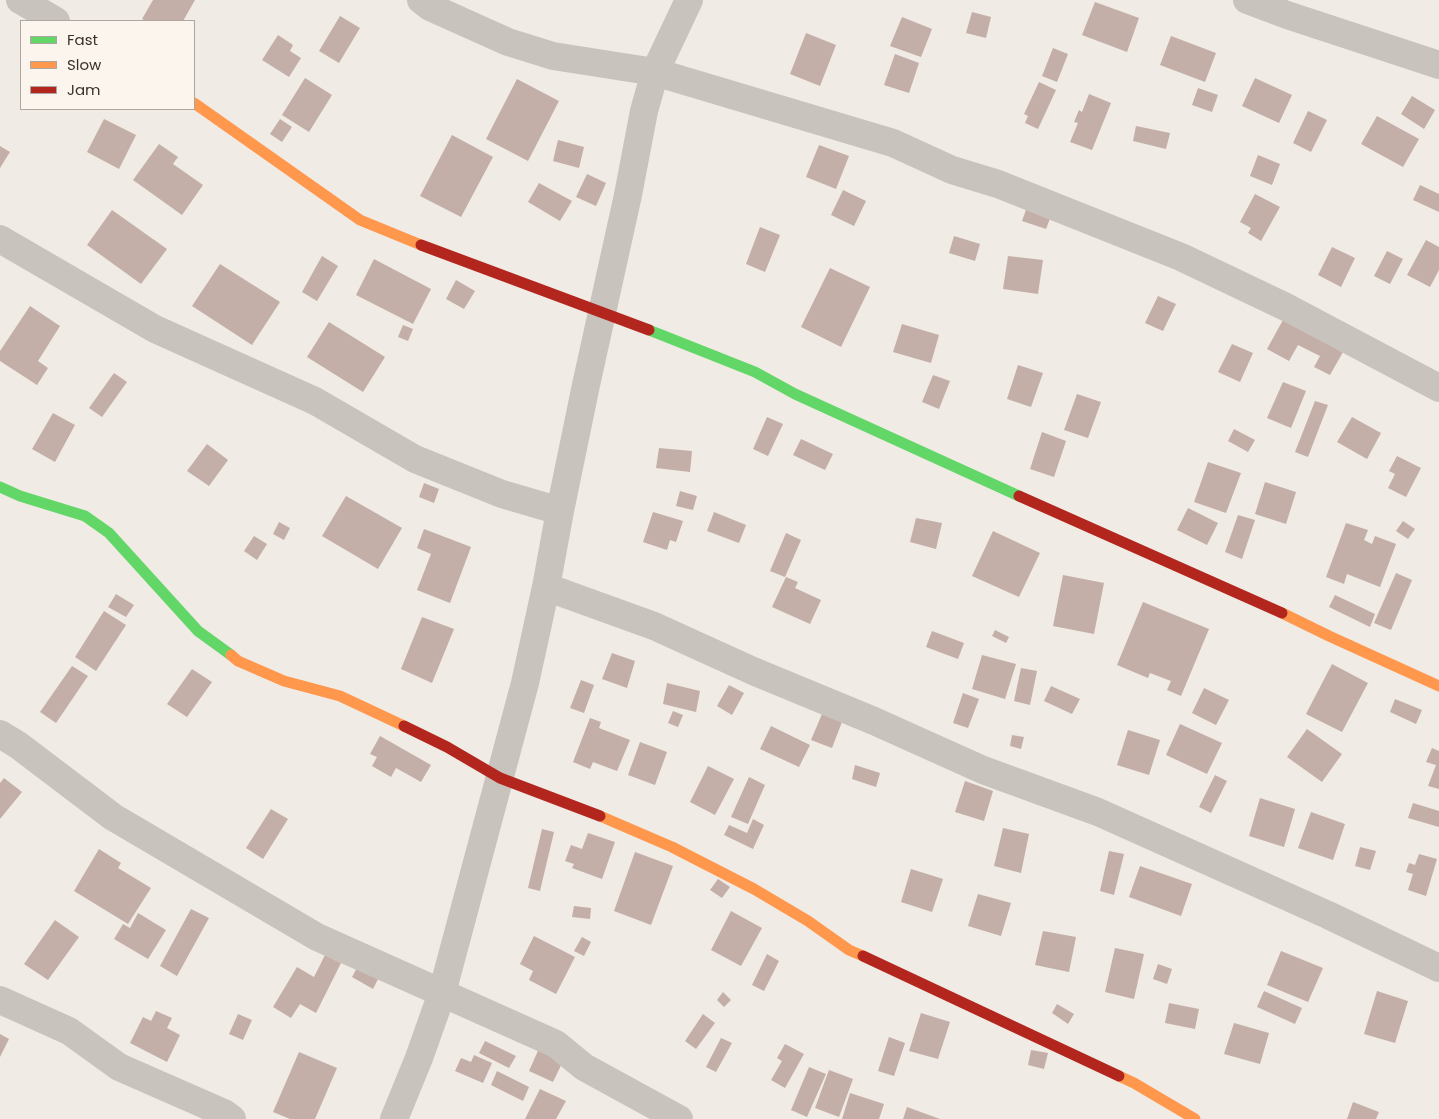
<!DOCTYPE html>
<html>
<head>
<meta charset="utf-8">
<style>
	body { margin:0 }
	#map { position:relative; width:1439px; height:1119px; overflow:hidden; background:#f0ebe5; font-family:Poppins,sans-serif }
	canvas { display:block }
	.legend { position:absolute; left:20px; top:20px; width:175px; height:90px; box-sizing:border-box; background:#fbf5ee; border:1px solid #aea6a0; margin:0; padding:6px 9px; list-style:none; font-size:15px; color:#3b302b }
	.legend li { display:flex; align-items:center; gap:10px; height:25px }
	.legend b { width:25px; border:1px solid #aea6a0 }
</style>
</head>
<body>
<div id="map">
<canvas width="1439" height="1119"></canvas>
<ul class="legend">
<li><b style="height:6px;background:#63d668"></b>Fast</li>
<li><b style="height:6px;background:#ff974d"></b>Slow</li>
<li><b style="height:6px;background:#b3261e"></b>Jam</li>
</ul>
</div>
<script>
const ctx = document.querySelector('canvas').getContext('2d');
ctx.lineJoin = 'round';
function paint(path, color) {
  ctx.fillStyle = color;
  ctx.fill(path, 'evenodd');
}
function shape(rows) {
  const path = new Path2D();
  for (const r of rows) {
    path.moveTo(r[0], r[1]);
    for (let i = 2; i < r.length; i += 2) path.lineTo(r[i], r[i + 1]);
  }
  return path;
}
function strokePath(path, color, width, dash) {
  ctx.strokeStyle = color;
  ctx.lineWidth = width;
  ctx.lineCap = dash ? 'butt' : 'round';
  ctx.setLineDash(dash || []);
  ctx.stroke(path);
}
paint(shape([
	[153,0,195,0,183,21,146,21,142,19],
	[1095,2,1139,18,1127,52,1082,35],
	[972,12,991,17,986,38,966,33],
	[340,16,360,28,339,63,319,51],
	[902,17,932,29,921,57,890,46],
	[806,33,836,45,820,86,790,74],
	[278,35,293,45,290,51,301,58,289,77,262,60],
	[1171,36,1216,53,1205,82,1160,65],
	[1053,48,1068,54,1057,82,1042,76],
	[895,54,919,63,909,93,884,85],
	[305,78,332,95,309,132,282,115],
	[1255,78,1292,95,1279,123,1242,106],
	[517,79,559,101,528,161,486,139],
	[1039,82,1056,90,1038,129,1025,123,1028,116,1024,114],
	[1198,88,1218,95,1212,112,1192,105],
	[1089,94,1111,103,1092,150,1070,142,1078,123,1074,122,1079,110,1082,112],
	[1412,96,1435,110,1424,129,1401,114],
	[1308,111,1327,120,1311,152,1293,143],
	[1377,116,1419,139,1403,167,1361,144],
	[104,119,136,135,119,169,87,152],
	[280,119,292,127,282,142,270,134],
	[1136,126,1170,133,1166,149,1133,141],
	[452,135,493,157,461,217,420,196],
	[558,140,584,147,579,168,553,161],
	[159,144,178,157,173,164,203,185,182,215,133,180],
	[819,145,849,156,836,189,806,177],
	[0,146,10,152,0,168],
	[1258,155,1280,164,1272,185,1250,176],
	[587,174,606,183,596,206,576,197],
	[539,183,572,201,560,221,528,202],
	[1420,185,1439,194,1439,212,1413,200],
	[843,190,866,201,854,226,831,215],
	[1255,194,1280,207,1261,241,1248,233,1251,228,1240,222],
	[1027,207,1051,216,1046,229,1022,221],
	[112,210,167,249,141,284,87,245],
	[760,227,780,235,765,272,746,264],
	[954,236,980,244,975,261,949,253],
	[1426,240,1439,247,1439,270,1430,287,1407,275],
	[1332,247,1355,258,1341,287,1318,275],
	[1387,251,1403,259,1390,284,1374,276],
	[322,256,338,266,317,301,302,292],
	[1008,256,1043,260,1038,294,1003,289],
	[374,259,431,289,413,324,356,295],
	[220,264,280,302,252,345,192,306],
	[830,268,870,287,841,347,801,327],
	[456,280,475,291,464,309,446,299],
	[1158,296,1176,304,1163,331,1145,323],
	[30,306,60,326,38,361,48,368,37,385,0,361,0,351],
	[1283,320,1343,352,1330,375,1314,367,1320,356,1298,345,1289,361,1267,349],
	[329,322,385,357,363,392,307,357],
	[902,324,939,335,931,363,893,352],
	[403,325,413,329,408,341,398,337],
	[1232,344,1253,353,1240,382,1218,372],
	[1018,365,1043,373,1031,407,1007,399],
	[114,373,127,382,102,417,89,408],
	[933,375,950,381,939,409,922,402],
	[1283,382,1306,391,1291,428,1267,418],
	[1077,394,1101,402,1088,438,1064,430],
	[1315,401,1328,405,1308,457,1295,452],
	[53,413,75,425,55,462,32,449],
	[767,417,783,424,768,456,753,449],
	[1352,417,1381,433,1367,459,1337,442],
	[1234,429,1255,440,1248,452,1228,441],
	[1042,432,1066,441,1054,477,1030,469],
	[801,439,833,454,825,470,793,455],
	[207,444,228,460,209,486,187,471],
	[659,448,692,451,690,472,656,468],
	[1397,456,1421,468,1406,497,1388,488,1395,474,1389,471],
	[1208,462,1241,473,1226,513,1194,502],
	[1265,482,1296,492,1286,524,1255,514],
	[424,483,439,489,434,503,419,497],
	[680,491,697,496,693,510,676,506],
	[346,496,402,528,378,569,322,536],
	[1188,508,1218,523,1207,545,1177,530],
	[653,512,683,521,676,542,670,540,667,550,643,542],
	[714,512,746,525,739,543,707,531],
	[1238,515,1255,520,1242,559,1225,552],
	[916,518,942,523,936,549,910,542],
	[1403,521,1415,529,1408,539,1396,531],
	[279,522,290,528,284,540,273,534],
	[1346,523,1368,530,1364,540,1372,544,1375,536,1396,544,1380,587,1347,574,1344,584,1326,577],
	[424,529,471,547,450,603,417,590,431,554,417,548],
	[993,531,1040,553,1019,597,972,576],
	[786,533,801,540,785,577,770,571],
	[254,536,267,544,257,560,244,551],
	[1396,573,1412,580,1391,630,1374,623],
	[1063,575,1104,583,1094,634,1053,626],
	[786,577,798,582,795,588,821,600,810,624,772,607],
	[116,594,134,605,126,617,108,607],
	[1335,595,1375,614,1370,627,1329,607],
	[1143,602,1209,629,1181,696,1167,690,1171,681,1150,673,1148,678,1117,665],
	[104,611,126,625,96,671,75,657],
	[422,617,454,629,432,683,401,669],
	[995,630,1009,637,1006,643,992,636],
	[932,631,964,643,958,659,926,647],
	[612,653,635,661,627,688,602,679],
	[982,655,1016,664,1005,699,972,689],
	[1332,664,1368,683,1342,732,1306,714],
	[72,666,88,676,56,723,40,712],
	[1021,668,1037,671,1030,705,1014,701],
	[192,669,212,682,187,717,167,704],
	[581,680,594,685,584,713,570,708],
	[667,683,700,691,696,712,663,704],
	[729,685,744,693,732,715,717,706],
	[1051,686,1080,699,1072,714,1044,701],
	[1204,688,1229,700,1216,725,1192,713],
	[963,693,979,699,968,728,953,723],
	[1395,699,1422,710,1416,724,1390,712],
	[673,711,683,715,678,727,668,723],
	[822,714,842,722,832,748,811,740],
	[590,718,601,722,599,728,630,740,617,771,593,762,590,769,573,762],
	[1180,724,1222,743,1207,774,1166,755],
	[771,726,810,745,799,767,760,749],
	[1307,729,1342,754,1322,782,1287,757],
	[1128,730,1160,740,1149,775,1117,765],
	[1012,735,1024,737,1021,749,1010,746],
	[380,736,431,765,421,782,396,768,391,777,372,766,377,757,370,754],
	[640,742,667,752,655,785,628,775],
	[1432,748,1439,751,1439,789,1428,786,1436,765,1426,762],
	[855,765,880,773,876,787,852,779],
	[708,766,734,779,715,815,690,802],
	[1215,775,1227,781,1211,813,1199,807],
	[749,777,765,785,748,824,731,817],
	[4,778,22,792,0,819,0,783],
	[965,781,993,791,984,821,955,812],
	[1260,798,1295,809,1284,847,1249,836],
	[1413,803,1439,811,1439,827,1408,818],
	[271,809,288,819,263,859,246,848],
	[1311,812,1345,824,1333,860,1298,848],
	[753,819,764,825,753,849,724,835,729,825,747,833],
	[1003,828,1029,834,1021,873,994,866],
	[542,829,554,832,540,891,528,888],
	[588,833,615,842,602,879,572,868,574,864,565,861,571,845,582,849],
	[1360,847,1376,851,1370,870,1355,866],
	[99,849,121,863,118,868,151,888,128,924,74,891],
	[1109,851,1124,854,1114,895,1100,891],
	[635,852,673,866,651,925,614,911],
	[1419,854,1437,859,1426,896,1408,890,1413,874,1406,872,1409,863,1415,865],
	[1140,866,1192,884,1181,916,1129,897],
	[911,869,943,879,932,912,901,902],
	[718,879,730,887,722,898,710,890],
	[978,894,1011,903,1001,936,968,926],
	[574,906,591,908,590,919,572,917],
	[191,909,209,918,177,976,160,966],
	[731,911,762,928,741,966,711,950],
	[138,913,166,930,148,959,114,939,123,924,130,928],
	[55,920,79,937,48,980,24,964],
	[1043,931,1076,937,1069,972,1035,965],
	[534,936,575,957,556,994,529,980,533,971,520,964],
	[582,937,591,942,584,956,574,951],
	[1115,948,1144,954,1134,999,1105,992],
	[1281,951,1323,968,1308,1002,1267,985],
	[767,954,779,961,764,991,752,985],
	[325,955,341,963,316,1013,300,1004,291,1018,273,1007,297,967,314,977],
	[360,962,381,973,373,989,352,977],
	[1158,964,1172,969,1167,984,1153,979],
	[1264,991,1302,1008,1295,1024,1257,1007],
	[1377,991,1408,1001,1395,1043,1364,1034],
	[723,992,731,1000,724,1007,717,1000],
	[1169,1003,1199,1009,1195,1029,1165,1023],
	[1057,1004,1074,1014,1068,1024,1052,1013],
	[156,1011,172,1018,167,1028,180,1035,167,1062,130,1043,143,1017,151,1021],
	[921,1013,950,1022,938,1059,909,1051],
	[238,1014,252,1020,243,1040,229,1034],
	[703,1014,715,1023,696,1049,685,1041],
	[1234,1023,1269,1033,1260,1064,1224,1054],
	[0,1034,9,1039,0,1057],
	[889,1037,905,1043,894,1076,878,1071],
	[721,1038,732,1043,716,1072,706,1067],
	[485,1041,516,1056,509,1068,479,1053],
	[541,1044,566,1055,553,1082,529,1071],
	[785,1044,804,1054,785,1088,771,1080,782,1061,777,1058],
	[1031,1050,1048,1053,1044,1069,1028,1065],
	[299,1052,337,1068,315,1119,290,1119,273,1112],
	[474,1055,492,1063,483,1083,455,1071,461,1058,471,1062],
	[809,1067,826,1074,807,1117,791,1110],
	[829,1070,853,1079,839,1117,815,1108],
	[497,1071,529,1087,523,1101,491,1085],
	[540,1089,566,1101,556,1119,525,1119],
	[850,1093,884,1104,879,1119,842,1119],
	[1353,1102,1379,1112,1376,1119,1347,1119],
	[907,1107,940,1119,903,1119]
]), '#c3afa7');
strokePath(shape([
	[20,0,56,21],
	[421,0,430,7,508,42,553,56,655,72,893,143,952,170,998,184,1181,257,1288,308,1439,388],
	[1247,0,1287,15,1439,65],
	[0,239,155,329,315,401,415,459,502,494,560,511],
	[546,587,654,626,753,671,874,721,983,770,1098,812,1328,915,1439,968],
	[0,734,18,745,113,817,317,937,556,1044,584,1067,679,1119],
	[0,1000,69,1031,119,1067,224,1113,232,1119],
	[394,1119,419,1058,442,993,525,683,546,587,560,511,586,385,628,195,644,111,655,72,689,0]
]), '#c9c3be', 28);
strokePath(shape([
	[649,330,755,372,795,394,1019,496],
	[0,487,20,496,85,516,109,533,198,631,231,655]
]), '#63d668', 11);
strokePath(shape([
	[194,103,360,220,421,245],
	[1282,613,1329,636,1439,686],
	[231,655,238,661,284,681,340,696,404,726],
	[600,816,672,847,754,889,808,921,849,950,863,956],
	[1119,1076,1134,1083,1195,1119]
]), '#ff974d', 11);
strokePath(shape([
	[421,245,649,330],
	[1019,496,1282,613],
	[404,726,447,747,500,778,600,816],
	[863,956,1119,1076]
]), '#b3261e', 11);
</script>
</body>
</html>
